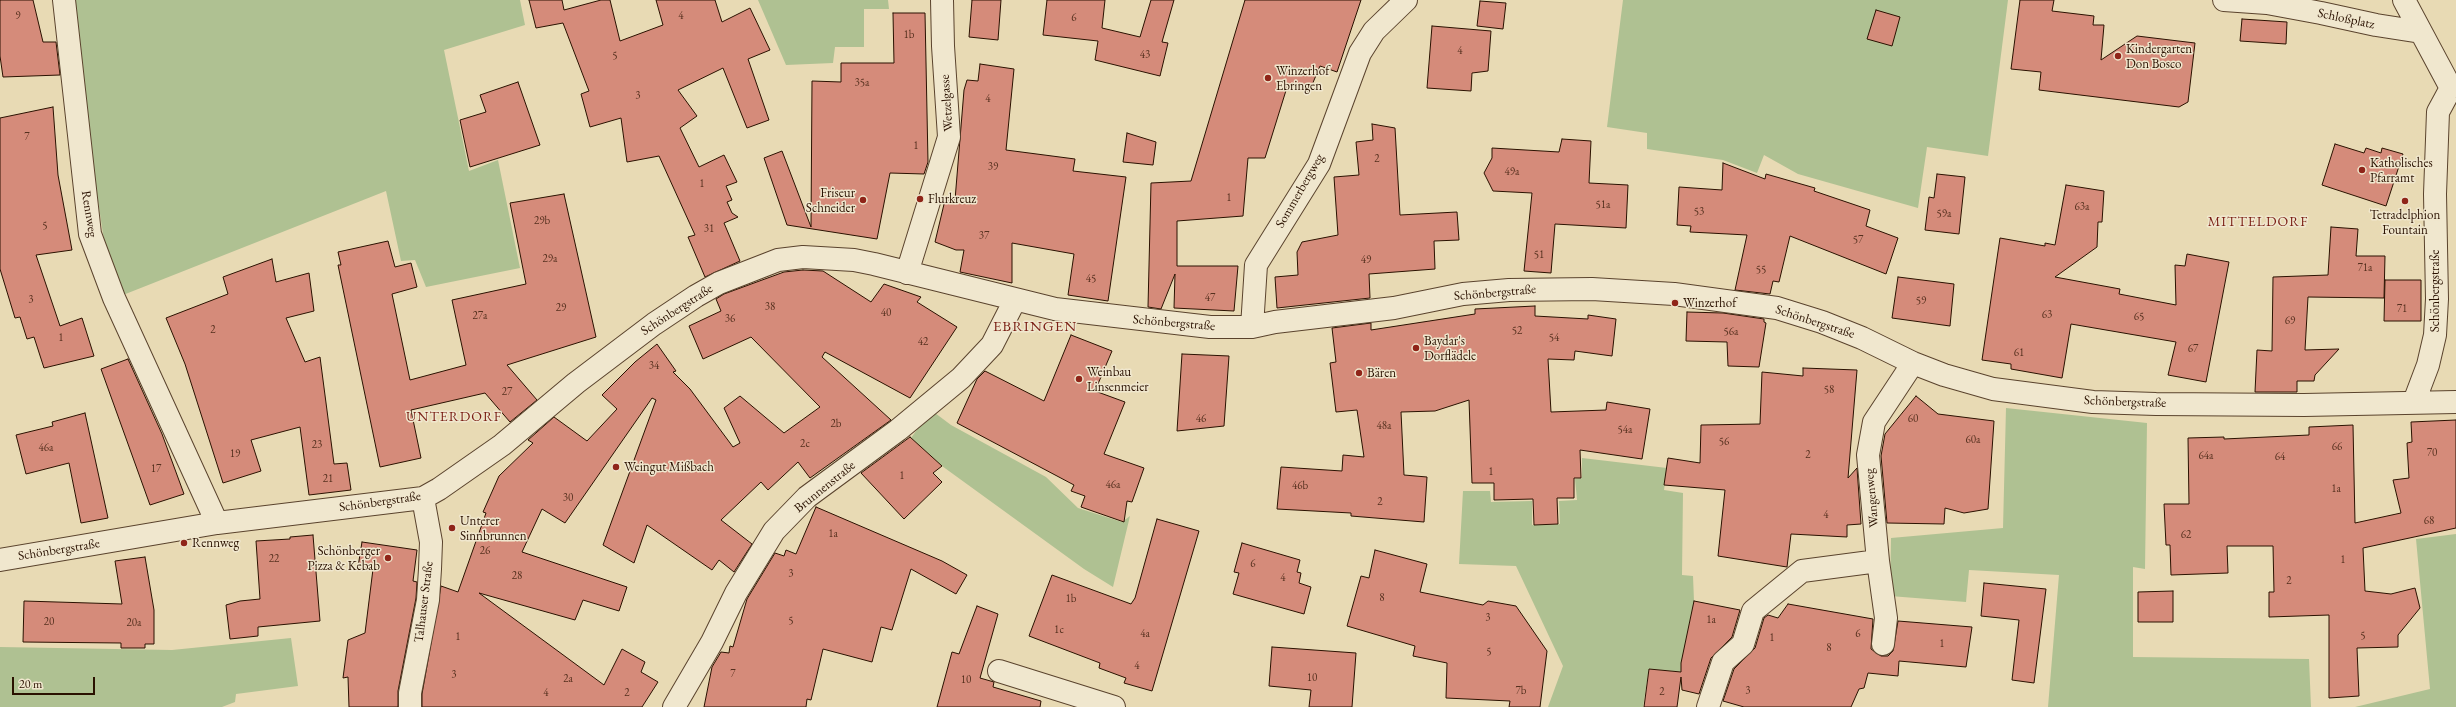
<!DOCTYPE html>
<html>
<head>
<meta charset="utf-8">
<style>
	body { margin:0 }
	#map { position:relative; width:2456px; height:707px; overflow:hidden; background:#e8dab4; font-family:"EB Garamond",serif }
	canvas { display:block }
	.scale { position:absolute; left:12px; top:677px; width:83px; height:18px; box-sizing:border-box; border:2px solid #2a1100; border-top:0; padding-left:5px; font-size:12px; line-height:14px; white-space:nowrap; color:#2a1100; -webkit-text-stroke:3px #f0e7ce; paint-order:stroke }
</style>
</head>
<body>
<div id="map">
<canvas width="2456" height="707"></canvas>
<div class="scale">20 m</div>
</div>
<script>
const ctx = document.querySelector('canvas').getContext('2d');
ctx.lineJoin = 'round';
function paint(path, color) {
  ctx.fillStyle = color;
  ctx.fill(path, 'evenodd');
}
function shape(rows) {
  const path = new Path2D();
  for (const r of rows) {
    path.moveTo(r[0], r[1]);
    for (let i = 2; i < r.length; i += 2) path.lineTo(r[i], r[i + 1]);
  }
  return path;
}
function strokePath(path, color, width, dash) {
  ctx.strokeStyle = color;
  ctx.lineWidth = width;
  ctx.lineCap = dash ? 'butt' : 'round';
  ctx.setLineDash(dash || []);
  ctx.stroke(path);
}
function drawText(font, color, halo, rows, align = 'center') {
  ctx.font = font + ' "EB Garamond",serif';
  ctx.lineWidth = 3;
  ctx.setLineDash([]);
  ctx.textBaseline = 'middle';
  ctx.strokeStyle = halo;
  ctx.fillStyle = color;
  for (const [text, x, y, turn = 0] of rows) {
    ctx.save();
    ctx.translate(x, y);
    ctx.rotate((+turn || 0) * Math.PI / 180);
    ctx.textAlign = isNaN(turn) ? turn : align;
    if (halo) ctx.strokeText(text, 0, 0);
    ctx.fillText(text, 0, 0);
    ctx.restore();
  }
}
paint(shape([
	[74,0,520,0,525,25,444,50,469,171,498,160,520,268,426,287,415,260,401,261,386,191,123,295,110,267,103,234,90,147],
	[758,0,888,0,889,9,864,9,864,47,835,47,833,63,786,65],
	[1623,0,2008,0,1988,156,1927,147,1918,208,1798,174,1764,155,1757,173,1723,160,1647,149,1647,133,1607,127],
	[2006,408,2147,423,2145,569,2133,567,2133,657,2309,659,2311,707,2048,707,2059,575,1969,570,1966,602,1890,596,1891,538,2003,528],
	[931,410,951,425,1046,477,1078,508,1122,522,1130,516,1113,587,1084,569,942,466,911,438],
	[1582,458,1667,468,1664,490,1683,493,1682,575,1693,576,1694,601,1686,639,1684,672,1649,669,1643,707,1548,707,1563,666,1516,566,1459,564,1463,491,1490,491,1491,502,1532,501,1532,525,1560,524,1559,501,1577,500,1575,479,1582,478],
	[2456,534,2456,707,2355,707,2430,689,2416,539],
	[291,638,298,686,236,694,235,702,222,707,0,707,0,647,172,650]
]), '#afc192');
const building = shape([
	[0,0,33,0,43,42,56,42,60,75,3,77,0,56,0,0],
	[529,0,562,0,564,10,601,0,610,0,620,41,663,25,656,0,715,0,722,22,750,8,770,50,748,59,769,120,747,128,723,68,678,90,697,116,680,128,699,167,724,155,737,182,726,186,732,200,727,202,732,213,738,217,724,223,740,261,705,277,688,237,695,235,659,156,627,162,621,118,590,127,581,94,589,91,563,23,536,28,529,0],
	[972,0,1001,0,998,40,969,37,972,0],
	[1047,0,1105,0,1102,28,1140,37,1151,0,1174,0,1162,42,1168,43,1160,76,1095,60,1098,41,1043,35,1047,0],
	[1245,0,1361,0,1337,72,1320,66,1309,92,1288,84,1265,158,1248,158,1243,216,1177,221,1177,266,1238,266,1234,311,1174,308,1175,274,1161,309,1148,307,1151,183,1191,181,1245,0],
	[2020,0,2054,0,2052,11,2094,16,2093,25,2104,25,2101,60,2137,36,2195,43,2188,102,2179,107,2039,90,2041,72,2011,69,2020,0],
	[1480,1,1506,3,1503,29,1477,26,1480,1],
	[1876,10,1900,17,1892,46,1867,39,1876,10],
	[893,13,925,13,928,162,924,174,890,173,877,239,787,225,764,158,782,151,811,227,812,81,841,82,841,63,894,63,893,13],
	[2242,19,2287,22,2286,44,2240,41,2242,19],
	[1432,26,1491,31,1488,71,1472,73,1471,91,1427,88,1432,26],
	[980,64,1014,69,1006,150,1075,159,1073,171,1126,177,1108,301,1068,295,1074,254,1012,243,1012,283,960,272,964,250,956,250,935,242,945,200,955,200,964,90,967,80,978,81,980,64],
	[518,82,540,145,470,167,460,120,486,112,480,95,518,82],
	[53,107,58,175,72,250,36,255,60,326,82,318,94,356,44,368,34,337,27,339,20,317,15,318,0,269,0,118,53,107],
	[1372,124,1395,128,1400,215,1457,212,1459,240,1434,241,1435,269,1369,274,1370,298,1277,308,1275,277,1298,275,1297,252,1302,242,1338,235,1334,177,1359,175,1356,142,1373,140,1372,124],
	[1127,133,1156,142,1153,165,1123,162,1127,133],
	[1562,139,1591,141,1589,183,1628,185,1626,228,1555,224,1551,273,1524,271,1532,193,1493,191,1484,173,1492,158,1492,148,1559,152,1562,139],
	[2335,144,2364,153,2366,148,2381,153,2382,148,2403,154,2386,206,2322,185,2335,144],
	[1723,163,1765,179,1766,174,1815,188,1814,191,1870,210,1866,226,1898,238,1886,274,1790,236,1779,282,1773,281,1770,294,1735,290,1747,235,1690,232,1691,226,1677,225,1679,187,1722,190,1723,163],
	[1937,174,1965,177,1959,234,1925,230,1929,197,1934,198,1937,174],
	[2066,185,2104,191,2102,222,2098,222,2097,247,2055,277,2120,289,2119,294,2176,305,2175,265,2185,266,2187,254,2229,262,2206,382,2168,375,2176,342,2071,324,2062,378,2011,369,2011,364,1982,360,2000,238,2045,246,2045,243,2055,245,2066,185],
	[564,194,596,337,507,365,537,400,510,422,485,393,411,410,421,458,380,467,338,265,341,265,338,252,388,241,395,267,411,263,417,287,392,294,410,380,466,365,452,300,526,284,510,203,564,194],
	[2331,227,2358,229,2356,256,2385,256,2384,298,2308,297,2305,350,2339,349,2315,375,2314,381,2297,381,2297,392,2255,392,2257,350,2272,351,2273,277,2328,275,2331,227],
	[272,259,276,282,309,273,314,311,286,318,305,362,320,357,334,464,347,463,351,490,309,495,300,427,251,440,261,471,223,483,185,364,166,318,228,294,223,277,272,259],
	[803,270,823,271,871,302,884,284,921,297,917,302,957,327,910,398,825,352,822,357,891,420,810,478,798,462,768,490,761,482,721,520,752,544,734,572,719,560,712,570,647,525,634,563,603,545,656,400,652,398,565,523,542,509,522,552,627,587,619,611,583,600,575,620,479,593,604,685,622,649,645,662,641,672,658,682,642,707,422,707,422,694,441,586,458,592,486,513,483,512,499,476,533,443,528,440,554,417,587,441,617,409,602,395,635,362,657,344,676,371,673,372,690,389,733,447,740,443,724,408,740,396,784,433,820,407,751,337,703,359,689,326,721,311,716,299,724,294,784,272,803,270],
	[1898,277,1954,284,1950,326,1892,318,1898,277],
	[2385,280,2421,280,2421,321,2384,321,2385,280],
	[1535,306,1535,316,1588,319,1588,315,1616,319,1612,356,1575,351,1574,360,1548,359,1551,412,1606,410,1607,402,1650,409,1642,459,1580,450,1581,478,1574,478,1574,498,1557,498,1558,524,1534,525,1533,499,1494,500,1494,483,1472,483,1469,400,1435,411,1401,412,1404,475,1427,477,1424,522,1351,516,1351,513,1277,509,1281,467,1342,471,1343,455,1364,457,1357,410,1336,412,1330,363,1336,362,1332,328,1371,323,1371,330,1475,314,1475,309,1535,306],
	[1687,312,1723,313,1764,319,1764,322,1766,323,1759,367,1728,366,1727,342,1686,341,1687,312],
	[1071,335,1112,351,1095,391,1125,402,1104,454,1144,468,1132,502,1127,501,1124,522,1081,507,1085,496,1071,491,1074,485,957,423,977,379,985,371,1044,401,1071,335],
	[1182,354,1229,356,1224,426,1177,431,1182,354],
	[128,359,162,434,184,494,150,505,101,369,128,359],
	[1803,368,1857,370,1848,478,1857,468,1861,524,1847,525,1847,537,1791,534,1787,567,1718,556,1725,490,1664,485,1668,458,1700,463,1701,425,1760,424,1762,372,1803,376,1803,368],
	[1916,396,1938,414,1994,421,1988,509,1964,513,1945,508,1944,524,1887,523,1881,456,1885,434,1916,396],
	[85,413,108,518,81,523,69,463,26,474,16,435,53,426,52,422,85,413],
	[2456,420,2456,528,2363,548,2365,591,2391,594,2415,588,2420,608,2398,635,2398,647,2357,648,2359,696,2329,698,2329,615,2269,617,2269,592,2274,592,2273,546,2227,546,2228,573,2171,575,2170,545,2166,545,2164,504,2189,504,2188,438,2224,437,2224,439,2309,435,2309,427,2353,425,2355,523,2401,513,2393,480,2409,478,2407,443,2412,442,2411,422,2456,420],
	[910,437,942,466,933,473,942,482,904,519,861,473,910,437],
	[816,507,942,561,967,575,956,594,911,569,892,630,881,627,872,662,823,649,811,700,807,699,806,707,704,707,712,667,721,652,729,653,730,646,733,647,747,599,775,553,784,556,786,550,796,554,816,507],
	[1157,519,1199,531,1152,691,1124,683,1126,678,1099,668,1100,663,1029,636,1052,575,1131,604,1135,598,1157,519],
	[313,535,320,621,258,627,258,636,230,639,226,605,240,601,260,599,256,541,290,539,290,537,313,535],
	[362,542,417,550,413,581,417,582,416,598,398,691,398,707,349,707,348,677,343,678,348,640,365,633,373,569,358,567,362,542],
	[1242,543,1300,560,1297,572,1301,573,1299,583,1311,587,1304,614,1233,594,1239,573,1234,572,1242,543],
	[1375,550,1427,564,1420,592,1483,605,1488,601,1516,606,1547,651,1540,707,1509,707,1510,701,1446,698,1447,663,1413,656,1415,646,1347,626,1361,576,1369,578,1375,550],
	[145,557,154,610,154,644,145,644,145,648,121,648,121,643,23,642,24,601,122,604,115,561,145,557],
	[1984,583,2046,589,2034,683,2012,680,2019,620,1981,616,1984,583],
	[2173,591,2173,622,2138,622,2138,592,2173,591],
	[1694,601,1740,610,1732,637,1711,658,1699,694,1682,690,1681,677,1677,707,1644,707,1649,669,1681,672,1681,663,1694,601],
	[1788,604,1873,619,1871,649,1881,656,1888,656,1893,651,1898,621,1972,627,1966,667,1899,661,1898,676,1868,673,1864,688,1859,689,1851,707,1744,707,1723,701,1734,669,1755,648,1764,618,1768,615,1778,618,1788,604],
	[977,606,998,614,980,678,994,682,993,687,1041,701,1040,707,937,707,952,652,959,654,977,606],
	[1272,647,1356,653,1352,707,1309,707,1311,690,1269,686,1272,647]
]);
paint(building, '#d58b7a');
strokePath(building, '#2a1100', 1);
const minor = shape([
	[64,0,90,234,114,298,217,523],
	[2224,0,2267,3,2321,13,2376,25,2421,32],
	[2404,0,2451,88],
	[907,273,949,137,943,46,942,0],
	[1252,327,1256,265,1319,164,1360,53,1374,31,1406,0],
	[2414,402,2428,365,2435,335,2437,299,2435,194,2438,112,2451,88],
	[0,560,217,523,423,498,439,489,502,445,576,383,654,324,696,296,719,283,778,260,803,257,854,260,874,264,1055,309,1210,327,1252,327,1275,322,1394,308,1463,294,1509,290,1592,289,1674,294,1777,308,1822,322,1862,338,1913,363,1944,375,1993,389,2093,402,2156,404,2304,405,2456,402],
	[1883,644,1886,618,1878,561,1868,455,1874,422,1913,363],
	[999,671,1114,707],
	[410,707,410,693,428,600,430,569,431,542,423,498],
	[674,707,712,642,736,593,774,531,807,497,898,430,961,378,992,345,1015,300],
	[1708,707,1723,662,1743,644,1753,611,1802,571,1878,561]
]);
strokePath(minor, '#5a432d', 24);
strokePath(minor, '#f0e7ce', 22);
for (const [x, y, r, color] of [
	[2118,56,4,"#8f2418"],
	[1268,78,4,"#8f2418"],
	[2362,170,4,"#8f2418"],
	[920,199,4,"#8f2418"],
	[863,200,4,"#8f2418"],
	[2405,201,4,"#8f2418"],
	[1675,303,4,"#8f2418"],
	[1416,348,4,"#8f2418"],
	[1359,373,4,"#8f2418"],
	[1079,379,4,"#8f2418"],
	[616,467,4,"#8f2418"],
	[452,528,4,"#8f2418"],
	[184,543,4,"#8f2418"],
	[388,558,4,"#8f2418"]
]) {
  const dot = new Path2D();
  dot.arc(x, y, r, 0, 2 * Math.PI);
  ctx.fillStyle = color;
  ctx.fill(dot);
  strokePath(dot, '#f0e7ce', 1.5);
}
drawText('11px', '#55301e', null, [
	["9",18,16],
	["4",681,16],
	["6",1074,18],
	["1b",909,35],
	["4",1460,51],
	["43",1145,55],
	["5",615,56],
	["35a",862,83],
	["3",638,96],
	["4",988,99],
	["7",27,137],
	["1",916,146],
	["2",1377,159],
	["39",993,167],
	["49a",1512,172],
	["1",702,184],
	["1",1229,198],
	["51a",1603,205],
	["63a",2082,207],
	["53",1699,212],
	["59a",1944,214],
	["29b",542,221],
	["5",45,226],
	["31",709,229],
	["37",984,236],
	["57",1858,240],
	["51",1539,255],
	["29a",550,259],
	["49",1366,260],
	["71a",2365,268],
	["55",1761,270],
	["45",1091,279],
	["47",1210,298],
	["3",31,300],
	["59",1921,301],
	["38",770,307],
	["29",561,308],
	["71",2402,309],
	["40",886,313],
	["63",2047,315],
	["27a",480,316],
	["65",2139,317],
	["36",730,319],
	["69",2290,321],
	["2",213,330],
	["52",1517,331],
	["56a",1731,332],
	["1",61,338],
	["54",1554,338],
	["42",923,342],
	["67",2193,349],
	["61",2019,353],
	["34",654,366],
	["58",1829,390],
	["27",507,392],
	["46",1201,419],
	["60",1913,419],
	["2b",836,424],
	["48a",1384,426],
	["54a",1625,430],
	["60a",1973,440],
	["56",1724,442],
	["2c",805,444],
	["23",317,445],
	["66",2337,447],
	["46a",46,448],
	["70",2432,453],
	["19",235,454],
	["2",1808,455],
	["64a",2206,456],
	["64",2280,457],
	["17",156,469],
	["1",1491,472],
	["1",902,476],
	["21",328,479],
	["46a",1113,485],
	["46b",1300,486],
	["1a",2336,489],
	["30",568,498],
	["2",1380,502],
	["4",1826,515],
	["68",2429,521],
	["1a",833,534],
	["62",2186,535],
	["26",485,551],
	["22",274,559],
	["1",2343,560],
	["6",1253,564],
	["3",791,574],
	["28",517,576],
	["4",1283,578],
	["2",2289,581],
	["8",1382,598],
	["1b",1071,599],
	["3",1488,618],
	["1a",1711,620],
	["5",791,621],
	["20",49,622],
	["20a",134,623],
	["1c",1059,630],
	["4a",1145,634],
	["6",1858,634],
	["5",2363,636],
	["1",458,637],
	["1",1772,638],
	["1",1942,644],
	["8",1829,648],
	["5",1489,652],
	["4",1137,666],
	["7",733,674],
	["3",454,675],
	["10",1312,678],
	["2a",568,679],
	["10",966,680],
	["7b",1521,691],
	["3",1748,691],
	["2",1662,692],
	["4",546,693],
	["2",627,693]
]);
drawText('13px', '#2a1100', '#f0e7ce', [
	["Schloßplatz",2346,19,12],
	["Wetzelgasse",947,103,-94],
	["Sommerbergweg",1300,191,-60],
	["Rennweg",89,214,81],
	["Schönbergstraße",2435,291,-90],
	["Schönbergstraße",1495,293,-5],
	["Schönbergstraße",677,310,-33],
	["Schönbergstraße",1815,322,18],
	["Schönbergstraße",1174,323,5],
	["Schönbergstraße",2125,402,2],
	["Brunnenstraße",825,487,-39],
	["Wangenweg",1872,498,-95],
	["Schönbergstraße",380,502,-8],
	["Schönbergstraße",59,550,-9],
	["Talhauser Straße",424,602,-83]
]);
drawText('13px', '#2a1100', '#f0e7ce', [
	["Kindergarten",2126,49],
	["Don Bosco",2126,64],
	["Winzerhof",1276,71],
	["Ebringen",1276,86],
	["Katholisches",2370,163],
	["Pfarramt",2370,178],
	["Friseur",855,193,"right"],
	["Schneider",855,208,"right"],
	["Flurkreuz",928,199],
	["Tetradelphion",2405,215,"center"],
	["Fountain",2405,230,"center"],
	["Winzerhof",1683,303],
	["Baydar's",1424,341],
	["Dorflädele",1424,356],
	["Weinbau",1087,372],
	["Linsenmeier",1087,387],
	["Bären",1367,373],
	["Weingut Mißbach",624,467],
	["Unterer",460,521],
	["Sinnbrunnen",460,536],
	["Rennweg",192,543],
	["Schönberger",380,551,"right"],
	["Pizza & Kebab",380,566,"right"]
], 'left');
ctx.letterSpacing = '1px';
drawText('14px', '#7a1f14', '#f0e7ce', [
	["MITTELDORF",2258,222],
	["UNTERDORF",454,417]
]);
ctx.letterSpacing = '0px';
ctx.letterSpacing = '1px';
drawText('15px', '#7a1f14', '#f0e7ce', [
	["EBRINGEN",1035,327]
]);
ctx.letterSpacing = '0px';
</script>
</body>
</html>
